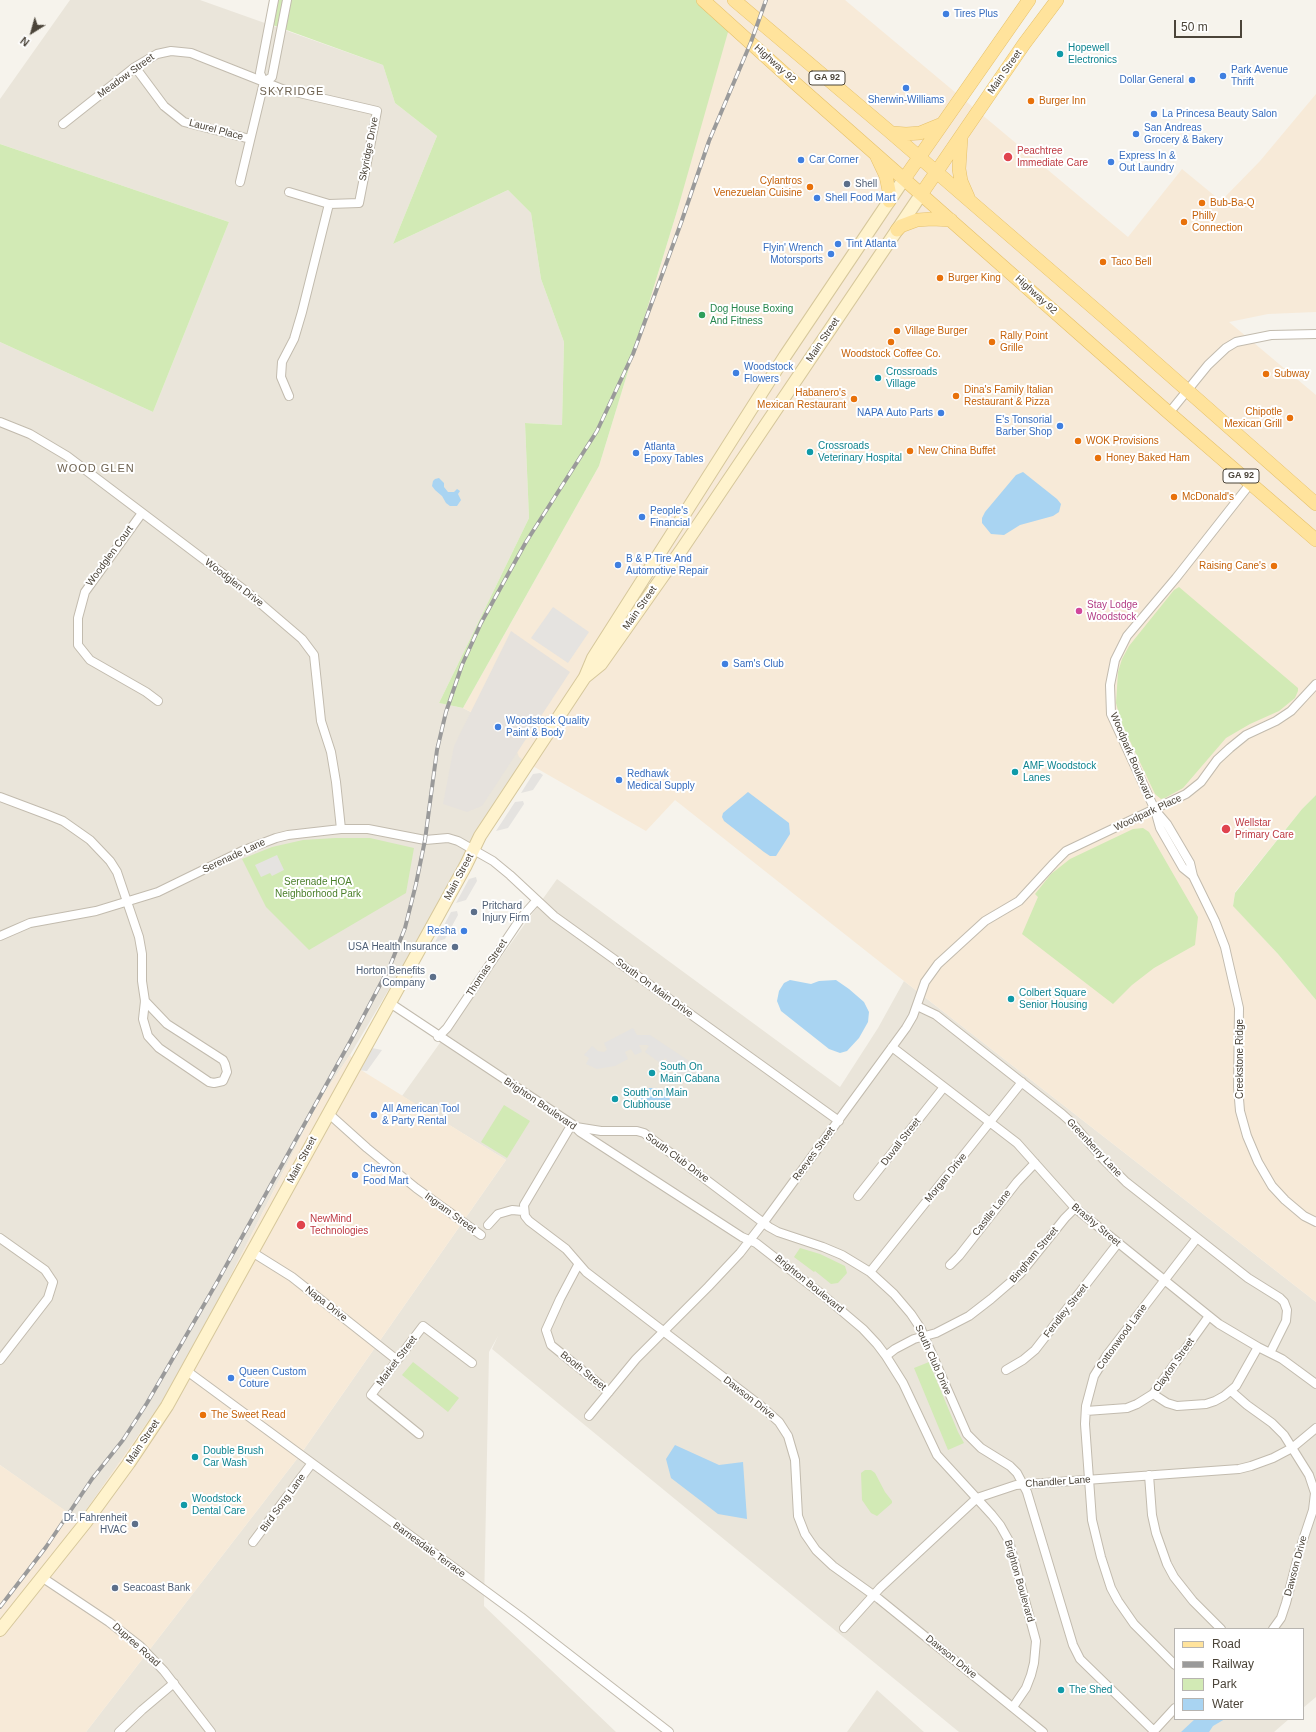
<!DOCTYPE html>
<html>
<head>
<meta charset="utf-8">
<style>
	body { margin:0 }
	#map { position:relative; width:1316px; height:1732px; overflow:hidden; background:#f6f3ec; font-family:Helvetica,sans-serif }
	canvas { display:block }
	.legend { position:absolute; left:1174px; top:1628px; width:130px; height:92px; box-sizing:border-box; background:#fff; border:1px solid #b7b4b0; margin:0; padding:5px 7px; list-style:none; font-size:12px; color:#4b4439 }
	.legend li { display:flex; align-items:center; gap:8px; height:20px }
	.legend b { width:20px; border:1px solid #b7b4b0 }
	.north { position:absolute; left:12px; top:12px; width:40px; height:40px; -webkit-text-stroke:3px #fff; paint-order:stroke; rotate:217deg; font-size:11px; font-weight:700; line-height:16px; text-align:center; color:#4b4439 }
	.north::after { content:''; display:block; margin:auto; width:14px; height:18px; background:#4b4439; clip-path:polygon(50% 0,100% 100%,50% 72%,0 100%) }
	.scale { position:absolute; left:1174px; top:20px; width:68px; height:18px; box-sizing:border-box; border:2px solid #4b4439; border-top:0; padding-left:5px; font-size:12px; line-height:14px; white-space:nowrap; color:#4b4439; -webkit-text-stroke:3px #fff; paint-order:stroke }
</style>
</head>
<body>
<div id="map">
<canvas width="1316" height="1732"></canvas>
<ul class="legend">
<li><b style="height:5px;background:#ffe39c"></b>Road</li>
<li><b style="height:5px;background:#9a9a9a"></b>Railway</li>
<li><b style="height:11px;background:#d2eab5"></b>Park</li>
<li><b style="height:11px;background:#a9d4f2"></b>Water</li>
</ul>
<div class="north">N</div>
<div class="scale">50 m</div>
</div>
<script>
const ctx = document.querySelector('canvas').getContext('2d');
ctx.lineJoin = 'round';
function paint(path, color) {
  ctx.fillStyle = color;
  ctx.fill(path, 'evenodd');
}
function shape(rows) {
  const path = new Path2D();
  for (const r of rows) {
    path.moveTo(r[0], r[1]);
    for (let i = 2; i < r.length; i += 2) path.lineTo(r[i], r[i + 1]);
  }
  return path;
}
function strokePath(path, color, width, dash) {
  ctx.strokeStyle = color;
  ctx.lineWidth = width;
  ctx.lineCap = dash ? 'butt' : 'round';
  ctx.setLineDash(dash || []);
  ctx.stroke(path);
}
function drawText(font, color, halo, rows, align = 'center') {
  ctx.font = font + ' Helvetica,sans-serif';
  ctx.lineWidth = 4;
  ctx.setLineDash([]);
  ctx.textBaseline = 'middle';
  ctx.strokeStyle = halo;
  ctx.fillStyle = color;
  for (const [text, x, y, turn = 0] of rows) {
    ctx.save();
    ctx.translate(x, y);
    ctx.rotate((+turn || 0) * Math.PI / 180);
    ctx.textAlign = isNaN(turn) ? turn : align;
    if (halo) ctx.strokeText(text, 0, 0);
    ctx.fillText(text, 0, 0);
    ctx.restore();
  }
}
paint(shape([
	[70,0,200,0,383,65,395,103,437,136,393,244,508,190,531,213,541,279,564,342,562,425,525,423,529,518,439,703,463,708,510,732,524,761,350,1055,320,1099,181,1374,79,1521,0,1465,0,342,153,412,229,222,0,144,0,99],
	[557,879,840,1087,878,1028,904,981,1316,1302,1316,1697,1303,1708,1303,1629,1175,1629,1175,1719,1289,1719,1274,1732,959,1732,492,1349,498,1336,489,1352,484,1606,616,1732,86,1732,300,1455,506,1160,402,1096],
	[877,1690,924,1732,847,1732]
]), '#eae5da');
paint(shape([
	[711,0,845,0,1128,237,1182,169,1221,201,1260,161,1316,94,1316,312,1268,314,1229,322,1316,395,1316,795,1302,809,1235,892,1233,905,1278,954,1316,1000,1316,1302,904,981,675,800,646,831,524,761,519,757,510,732,463,708,599,466,678,208],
	[350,1055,361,1070,506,1160,300,1455,86,1732,0,1732,0,1465,79,1520,181,1374,320,1099]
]), '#f7ead8');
paint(shape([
	[511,631,570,672,482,806,467,812,443,804,454,746]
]), '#e6e2dd');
paint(shape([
	[278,0,711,0,732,18,678,208,599,466,463,708,439,703,529,518,525,423,562,425,564,342,541,279,531,213,508,190,393,244,437,136,395,103,383,65,270,24],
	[0,144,229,222,153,412,0,342],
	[1179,587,1298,688,1298,691,1295,698,1279,711,1250,724,1226,738,1183,788,1165,798,1161,799,1155,794,1121,722,1116,703,1118,672,1122,659,1129,646,1174,590],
	[1316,795,1316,1000,1278,954,1233,906,1235,893,1302,809],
	[1143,828,1149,832,1198,917,1195,945,1154,968,1132,985,1113,1004,1022,934,1038,897,1035,894,1051,874,1070,859,1133,829],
	[335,838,370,838,414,848,406,893,309,950,266,907,242,859,272,847,303,840],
	[504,1105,530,1121,507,1158,481,1142],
	[800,1248,820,1254,845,1266,847,1273,838,1283,831,1284,815,1271,814,1272,794,1257],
	[413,1362,459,1398,448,1412,402,1375],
	[929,1362,958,1432,964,1443,948,1450,914,1368],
	[865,1470,871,1470,875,1473,885,1492,892,1501,892,1503,877,1516,871,1513,862,1500,861,1473]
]), '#d2eab5');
paint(shape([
	[553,607,589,632,568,663,531,638],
	[540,773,543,775,533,790,521,793,533,774],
	[523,801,524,804,508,828,496,831,515,802],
	[277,855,284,870,272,876,270,873,261,877,255,865],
	[476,877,477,881,466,900,456,903,469,879],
	[457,911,458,915,445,939,435,942,451,912],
	[633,1028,637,1035,650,1035,704,1071,697,1081,692,1077,688,1082,664,1065,667,1059,665,1058,660,1063,645,1052,649,1046,647,1045,639,1045,642,1052,635,1055,631,1049,625,1052,628,1059,615,1066,597,1069,586,1064,589,1058,584,1055,592,1046,598,1051,604,1052,607,1050,604,1043],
	[372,1048,382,1050,367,1071,358,1070]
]), '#e5e3e0');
paint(shape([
	[1023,472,1057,499,1061,504,1059,512,1053,516,1020,525,1004,535,991,534,982,523,982,518,985,512,1016,475],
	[439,478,444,483,444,487,448,492,454,492,457,489,460,491,458,494,461,500,457,506,450,506,446,503,442,496,435,490,432,486,433,481,435,479],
	[748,792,789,823,790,834,776,856,770,856,764,852,724,821,722,817,723,813],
	[790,980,811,984,819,981,836,980,849,989,864,1002,869,1012,868,1022,859,1038,847,1051,840,1053,829,1049,781,1011,777,1001,779,991,784,983],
	[640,1088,642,1091,645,1091,648,1088,656,1088,659,1090,669,1088,670,1106,652,1108,637,1108,637,1089],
	[675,1445,719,1465,743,1462,747,1519,718,1514,671,1478,666,1459],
	[1195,1719,1225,1719,1213,1726,1209,1732,1181,1732]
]), '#a9d4f2');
const street = shape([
	[135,67,164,106,184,122,250,139],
	[264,82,272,77,287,0],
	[63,124,135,67,157,54,171,51,191,53,282,89,377,111,359,203,329,204,289,192],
	[240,182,264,82,260,73,274,0],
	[289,396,281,377,282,362,294,339,302,312,329,204],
	[1169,413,1208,365,1226,348,1236,342,1271,335,1316,334],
	[0,422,30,434,67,456,247,592,302,639,314,655,321,721,331,752,336,782,341,829],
	[142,513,85,592,78,618,78,645,90,660,146,692,158,701],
	[0,797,48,815,63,821,90,840,110,861,117,872,139,937,142,954,142,981,145,1001,143,1019,148,1036,159,1048,209,1082,214,1083,223,1081,227,1072,225,1064,223,1060,167,1024,145,1001],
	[1155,810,1167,824,1190,863,1193,876,1215,921,1225,947,1239,1008,1238,1087,1240,1111,1247,1136,1258,1162,1272,1186,1285,1200,1304,1216,1316,1222],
	[1193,876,1183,868,1160,828,1155,810,1111,714,1110,685,1115,660,1127,636,1176,578,1250,484],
	[0,936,30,923,96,911,158,892,242,851,276,838,288,835,341,829,368,829,425,840,448,838,458,841,493,861,510,875,554,916,839,1121],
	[390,1003,572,1124,580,1132,742,1237,756,1243,824,1296,863,1329,877,1344,886,1356,903,1383,937,1455,992,1515,1000,1525,1009,1541,1036,1641,1034,1663,1031,1675,1026,1688,1013,1707],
	[917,1006,936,1015,1062,1114,1072,1123,1103,1159,1126,1182,1248,1278,1280,1298,1284,1302,1287,1310,1286,1321,1270,1353],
	[438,1037,447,1028,521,918,537,900],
	[892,1047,1017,1143,1075,1208,1209,1316,1219,1324,1258,1347,1282,1359,1316,1384],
	[328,1113,367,1148,416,1188,481,1235],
	[572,1124,524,1205,525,1216,529,1221,566,1249,586,1272,761,1406,779,1422,788,1436,795,1460,798,1516,805,1534,816,1550,833,1566,879,1599,1043,1732],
	[576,1127,601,1131,637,1131,644,1133,769,1227,778,1232,823,1247,842,1255,870,1272,894,1294,911,1314,921,1329,967,1434,981,1448,1010,1466,1017,1473,1027,1492,1073,1645,1080,1659,1154,1731],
	[858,1196,944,1087],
	[488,1225,498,1214,512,1210,523,1211],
	[0,1238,45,1270,53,1282,48,1298,0,1360],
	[252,1252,292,1277,397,1360],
	[578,1265,560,1299,546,1330,551,1345,609,1392],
	[950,1265,959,1256,1017,1182,1035,1163],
	[870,1272,1022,1082],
	[886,1356,895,1349,914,1339,936,1333,969,1316,991,1299,1020,1274,1065,1218,1075,1208],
	[1006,1370,1023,1360,1035,1350,1118,1243],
	[187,1371,521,1617,669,1732],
	[1231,1391,1247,1405,1272,1423,1284,1435,1309,1475,1315,1493,1313,1510,1300,1549,1286,1603,1281,1618,1273,1629],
	[1153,1394,1167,1403,1177,1406,1206,1404,1215,1401,1224,1396,1236,1386,1258,1347],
	[1086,1411,1127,1408,1137,1404,1153,1394,1209,1316],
	[589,1416,636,1359,708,1287,740,1253,764,1222,906,1028,913,1016,925,982,938,964,985,921,1019,901,1054,863,1066,851,1186,794,1201,782,1217,760,1230,748,1246,735,1276,721,1291,711,1316,684],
	[419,1434,371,1395,423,1326,472,1363],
	[1149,1475,1152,1515,1156,1533,1167,1564,1174,1577,1193,1601,1221,1629],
	[253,1542,312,1463],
	[43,1578,109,1622,140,1646,164,1671,211,1732],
	[844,1628,880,1588,977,1498,1016,1485,1239,1469,1251,1466,1273,1458,1292,1448,1316,1428],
	[1175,1665,1134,1624,1118,1601,1111,1588,1101,1557,1092,1520,1085,1424,1086,1406,1094,1376,1107,1355,1197,1238],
	[119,1732,142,1710,174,1683],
	[1153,1732,1175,1708]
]);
const secondary = shape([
	[585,677,601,664,682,549,922,193],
	[0,1630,86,1522,129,1463,167,1406,466,865,480,836,585,677,593,658,785,356,904,179]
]);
const primary = shape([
	[703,0,795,83,1169,413,1316,540],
	[734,0,889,131,1103,316,1316,504],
	[893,133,906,134,920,133,942,124],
	[961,138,959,169,961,181,968,197],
	[877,157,886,176,889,191,889,201],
	[904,179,1029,0],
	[922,193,1024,44,1057,0],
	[897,230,901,226,917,220,932,219,951,220]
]);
strokePath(street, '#c2bbae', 10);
strokePath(secondary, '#d6c79b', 14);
strokePath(primary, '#e6c16a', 14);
strokePath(street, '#fff', 8);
strokePath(secondary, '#fff3cd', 12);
strokePath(primary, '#ffe39c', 13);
const rail = shape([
	[0,1607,46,1547,92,1479,123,1440,147,1403,216,1284,351,1040,390,966,405,928,416,884,425,840,437,750,446,712,462,665,481,623,526,542,597,431,633,354,681,223,709,141,751,42,766,0]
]);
strokePath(rail, '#9a9a9a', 4);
strokePath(rail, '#fff', 2.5, [8]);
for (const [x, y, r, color] of [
	[946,14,4,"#3f7fe0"],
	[1060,54,4,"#0f9aa8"],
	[1223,76,4,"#3f7fe0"],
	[1192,80,4,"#3f7fe0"],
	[906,88,4,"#3f7fe0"],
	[1031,101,4,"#e8710a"],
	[1154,114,4,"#3f7fe0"],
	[1136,134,4,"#3f7fe0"],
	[1008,157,5,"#e0444e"],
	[801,160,4,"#3f7fe0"],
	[1111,162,4,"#3f7fe0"],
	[847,184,4,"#5c6f8a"],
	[810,187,4,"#e8710a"],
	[817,198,4,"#3f7fe0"],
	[1202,203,4,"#e8710a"],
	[1184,222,4,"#e8710a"],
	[838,244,4,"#3f7fe0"],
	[831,254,4,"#3f7fe0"],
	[1103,262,4,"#e8710a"],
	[940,278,4,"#e8710a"],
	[702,315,4,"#2e9e5b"],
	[897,331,4,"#e8710a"],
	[891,342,4,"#e8710a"],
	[992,342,4,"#e8710a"],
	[736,373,4,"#3f7fe0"],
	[1266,374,4,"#e8710a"],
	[878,378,4,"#0f9aa8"],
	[956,396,4,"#e8710a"],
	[854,399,4,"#e8710a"],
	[941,413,4,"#3f7fe0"],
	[1290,418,4,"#e8710a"],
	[1060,426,4,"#3f7fe0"],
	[1078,441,4,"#e8710a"],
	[910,451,4,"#e8710a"],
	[810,452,4,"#0f9aa8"],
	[636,453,4,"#3f7fe0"],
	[1098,458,4,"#e8710a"],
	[1174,497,4,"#e8710a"],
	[642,517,4,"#3f7fe0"],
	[618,565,4,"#3f7fe0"],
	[1274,566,4,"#e8710a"],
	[1079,611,4,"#d1479c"],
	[725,664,4,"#3f7fe0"],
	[498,727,4,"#3f7fe0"],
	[1015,772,4,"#0f9aa8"],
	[619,780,4,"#3f7fe0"],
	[1226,829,5,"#e0444e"],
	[474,912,4,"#5c6f8a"],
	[464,931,4,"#3f7fe0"],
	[455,947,4,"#5c6f8a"],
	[433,977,4,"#5c6f8a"],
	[1011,999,4,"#0f9aa8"],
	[652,1073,4,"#0f9aa8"],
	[615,1099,4,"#0f9aa8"],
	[374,1115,4,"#3f7fe0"],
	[355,1175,4,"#3f7fe0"],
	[301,1225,5,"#e0444e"],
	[231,1378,4,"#3f7fe0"],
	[203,1415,4,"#e8710a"],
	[195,1457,4,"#0f9aa8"],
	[184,1505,4,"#0f9aa8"],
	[135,1524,4,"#5c6f8a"],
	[115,1588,4,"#5c6f8a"],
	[1061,1690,4,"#0f9aa8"]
]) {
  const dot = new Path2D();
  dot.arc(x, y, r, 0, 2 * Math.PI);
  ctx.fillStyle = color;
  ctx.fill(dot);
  strokePath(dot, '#fff', 1.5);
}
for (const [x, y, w] of [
	[827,78,36],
	[1241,476,36]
]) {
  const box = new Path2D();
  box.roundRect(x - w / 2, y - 7, w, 14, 3);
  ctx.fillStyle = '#fff';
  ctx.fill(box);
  strokePath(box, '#4b4439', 1);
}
drawText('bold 9px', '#4b4439', null, [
	["GA 92",827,78],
	["GA 92",1241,476]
]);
drawText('10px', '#366cbe', '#fff', [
	["Tires Plus",954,14],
	["Park Avenue",1231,70],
	["Thrift",1231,82],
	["Dollar General",1184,80,"right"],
	["Sherwin-Williams",906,100,"center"],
	["La Princesa Beauty Salon",1162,114],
	["San Andreas",1144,128],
	["Grocery & Bakery",1144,140],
	["Express In &",1119,156],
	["Out Laundry",1119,168],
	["Car Corner",809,160],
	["Shell Food Mart",825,198],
	["Tint Atlanta",846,244],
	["Flyin' Wrench",823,248,"right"],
	["Motorsports",823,260,"right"],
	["Woodstock",744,367],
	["Flowers",744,379],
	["NAPA Auto Parts",933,413,"right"],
	["E's Tonsorial",1052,420,"right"],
	["Barber Shop",1052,432,"right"],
	["Atlanta",644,447],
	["Epoxy Tables",644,459],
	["People's",650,511],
	["Financial",650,523],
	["B & P Tire And",626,559],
	["Automotive Repair",626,571],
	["Sam's Club",733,664],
	["Woodstock Quality",506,721],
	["Paint & Body",506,733],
	["Redhawk",627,774],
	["Medical Supply",627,786],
	["Resha",456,931,"right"],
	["All American Tool",382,1109],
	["& Party Rental",382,1121],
	["Chevron",363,1169],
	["Food Mart",363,1181],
	["Queen Custom",239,1372],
	["Coture",239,1384]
], 'left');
drawText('10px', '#0d838f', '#fff', [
	["Hopewell",1068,48],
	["Electronics",1068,60],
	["Crossroads",886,372],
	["Village",886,384],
	["Crossroads",818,446],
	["Veterinary Hospital",818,458],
	["AMF Woodstock",1023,766],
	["Lanes",1023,778],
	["Colbert Square",1019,993],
	["Senior Housing",1019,1005],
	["South On",660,1067],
	["Main Cabana",660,1079],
	["South on Main",623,1093],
	["Clubhouse",623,1105],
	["Double Brush",203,1451],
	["Car Wash",203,1463],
	["Woodstock",192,1499],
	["Dental Care",192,1511],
	["The Shed",1069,1690]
], 'left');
drawText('10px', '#4b4439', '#fff', [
	["Highway 92",775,64,42],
	["Main Street",1005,72,-55],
	["Meadow Street",126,76,-36],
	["Laurel Place",216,130,15],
	["Skyridge Drive",369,149,-79],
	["Highway 92",1036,295,42],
	["Main Street",823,340,-56],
	["Woodglen Court",110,556,-54],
	["Woodglen Drive",234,583,38],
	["Main Street",640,608,-55],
	["Woodpark Boulevard",1131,756,67],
	["Woodpark Place",1148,813,-25],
	["Serenade Lane",234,856,-25],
	["Main Street",459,877,-62],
	["Thomas Street",487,968,-57],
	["South On Main Drive",654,988,36],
	["Creekstone Ridge",1240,1059,-90],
	["Brighton Boulevard",540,1104,34],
	["Duvall Street",901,1142,-52],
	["Greenberry Lane",1094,1148,47],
	["Reeves Street",814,1154,-54],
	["South Club Drive",677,1158,36],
	["Main Street",302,1160,-62],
	["Morgan Drive",946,1178,-51],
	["Ingram Street",450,1213,36],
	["Castile Lane",992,1213,-52],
	["Brashy Street",1096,1225,40],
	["Bingham Street",1034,1255,-50],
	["Brighton Boulevard",809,1284,39],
	["Napa Drive",326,1304,38],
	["Fendley Street",1066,1311,-52],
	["Cottonwood Lane",1122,1337,-54],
	["South Club Drive",933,1360,66],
	["Market Street",397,1361,-53],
	["Clayton Street",1174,1365,-55],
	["Booth Street",583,1371,39],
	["Dawson Drive",749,1398,38],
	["Main Street",143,1442,-56],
	["Chandler Lane",1058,1482,-4],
	["Bird Song Lane",283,1503,-54],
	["Barnesdale Terrace",429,1550,36],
	["Dawson Drive",1296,1566,-75],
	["Brighton Boulevard",1019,1581,74],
	["Dupree Road",136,1645,42],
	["Dawson Drive",951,1657,39]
]);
drawText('10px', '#c56008', '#fff', [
	["Burger Inn",1039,101],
	["Cylantros",802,181,"right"],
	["Venezuelan Cuisine",802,193,"right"],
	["Bub-Ba-Q",1210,203],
	["Philly",1192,216],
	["Connection",1192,228],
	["Taco Bell",1111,262],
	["Burger King",948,278],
	["Village Burger",905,331],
	["Rally Point",1000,336],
	["Grille",1000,348],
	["Woodstock Coffee Co.",891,354,"center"],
	["Subway",1274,374],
	["Dina's Family Italian",964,390],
	["Restaurant & Pizza",964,402],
	["Habanero's",846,393,"right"],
	["Mexican Restaurant",846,405,"right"],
	["Chipotle",1282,412,"right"],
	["Mexican Grill",1282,424,"right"],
	["WOK Provisions",1086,441],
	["New China Buffet",918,451],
	["Honey Baked Ham",1106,458],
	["McDonald's",1182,497],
	["Raising Cane's",1266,566,"right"],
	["The Sweet Read",211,1415]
], 'left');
drawText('10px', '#be3a42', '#fff', [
	["Peachtree",1017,151],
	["Immediate Care",1017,163],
	["Wellstar",1235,823],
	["Primary Care",1235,835],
	["NewMind",310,1219],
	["Technologies",310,1231]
], 'left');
drawText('10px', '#4e5e75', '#fff', [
	["Shell",855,184],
	["Pritchard",482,906],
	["Injury Firm",482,918],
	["USA Health Insurance",447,947,"right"],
	["Horton Benefits",425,971,"right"],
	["Company",425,983,"right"],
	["Dr. Fahrenheit",127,1518,"right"],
	["HVAC",127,1530,"right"],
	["Seacoast Bank",123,1588]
], 'left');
drawText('10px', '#27864d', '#fff', [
	["Dog House Boxing",710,309],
	["And Fitness",710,321]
], 'left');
drawText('10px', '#b23c85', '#fff', [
	["Stay Lodge",1087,605],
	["Woodstock",1087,617]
], 'left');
drawText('10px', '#4a7f2a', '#fff', [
	["Serenade HOA",318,882],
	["Neighborhood Park",318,894]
]);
ctx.letterSpacing = '1px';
drawText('11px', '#6e6250', '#fff', [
	["SKYRIDGE",292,92],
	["WOOD GLEN",96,469]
]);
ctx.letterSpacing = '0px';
</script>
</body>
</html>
